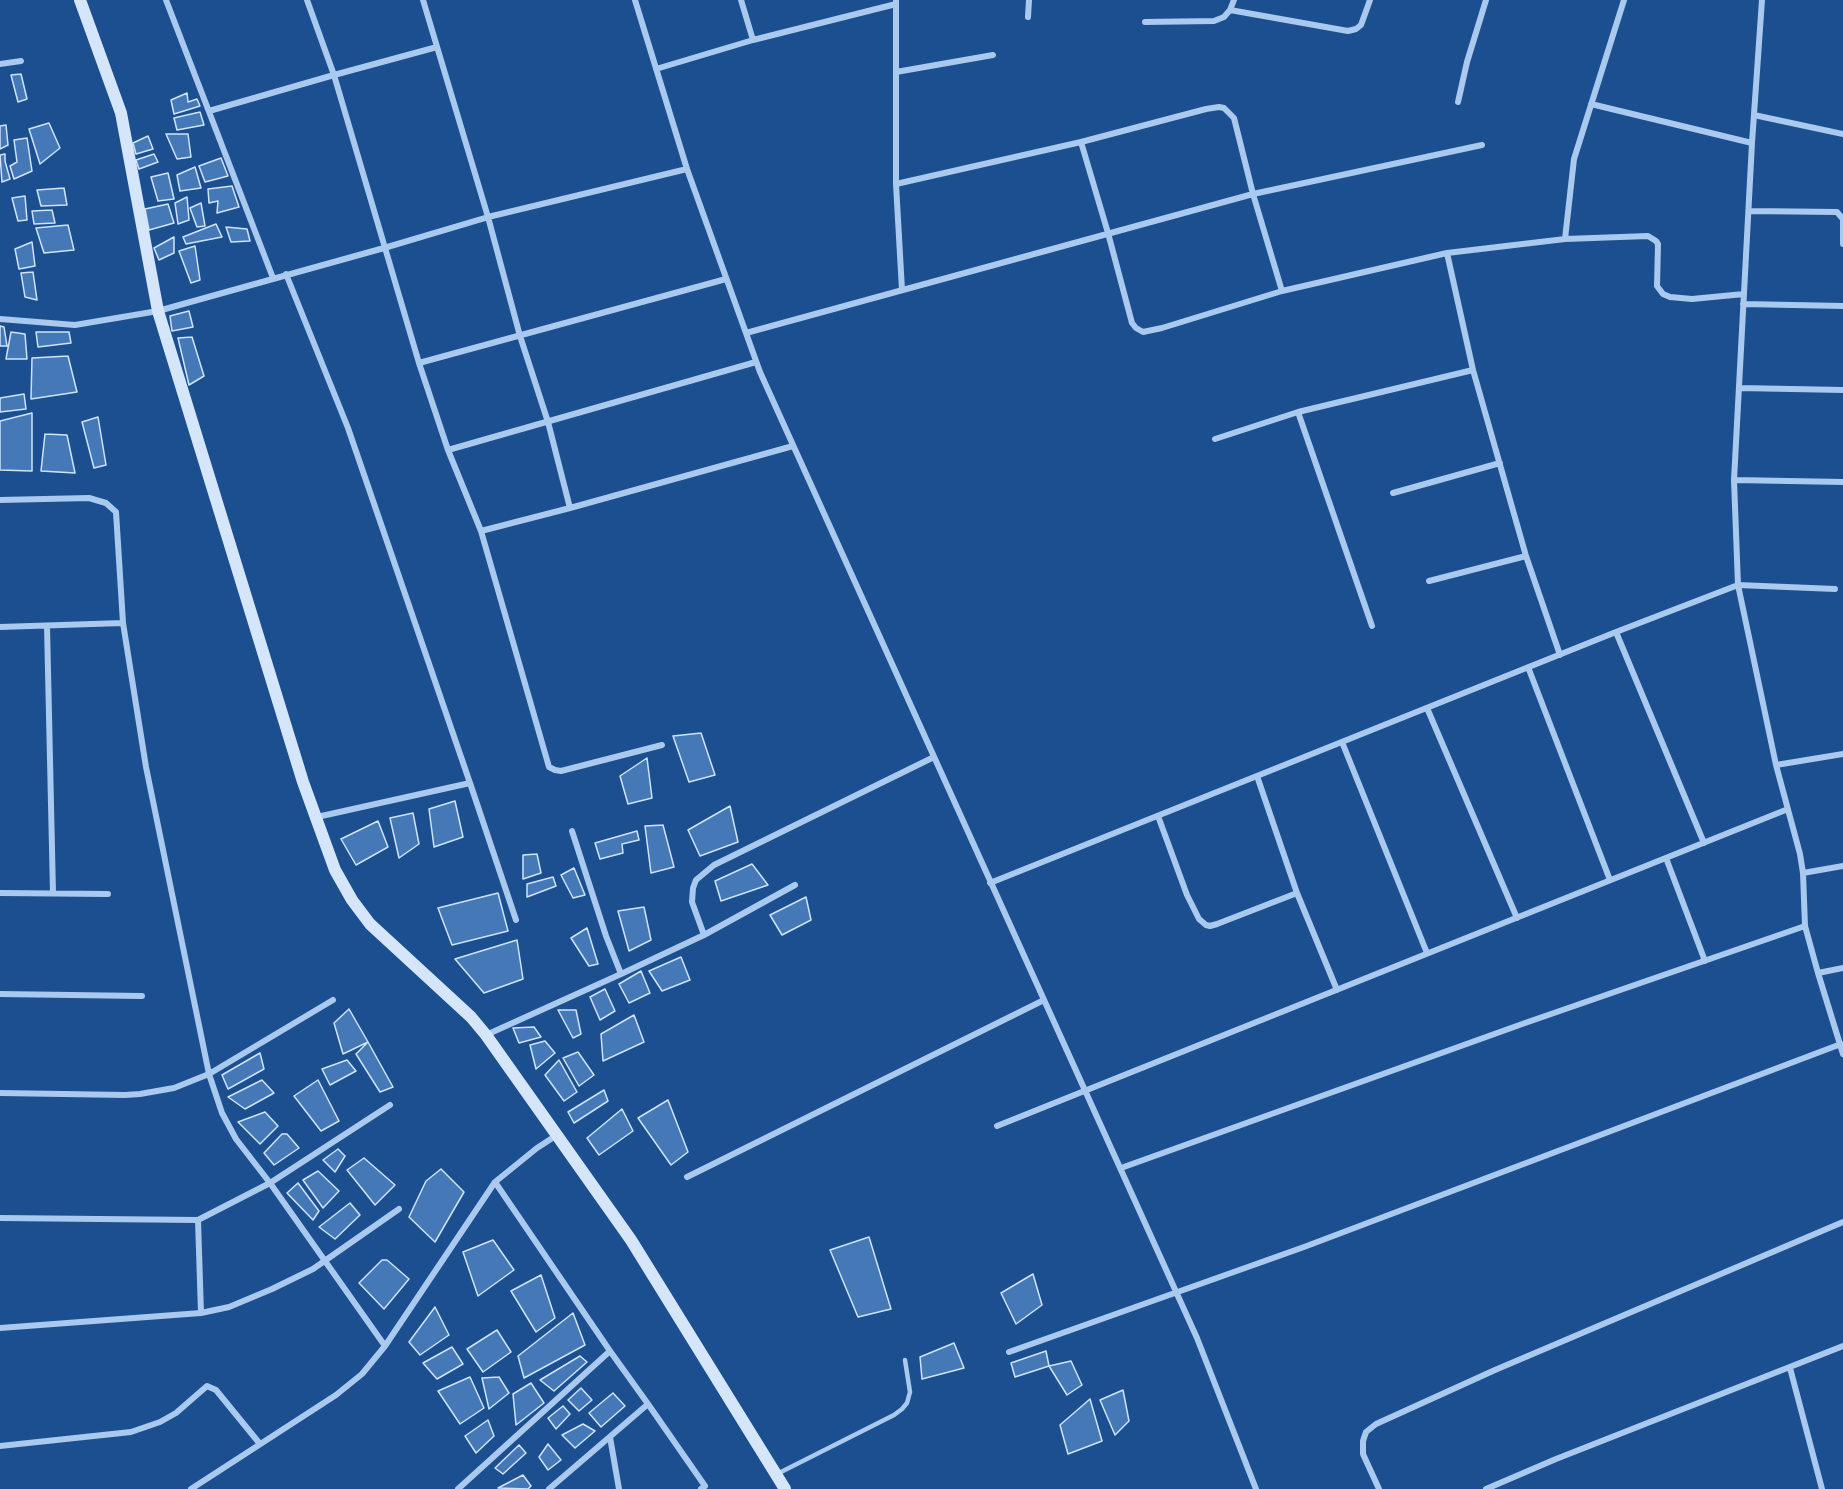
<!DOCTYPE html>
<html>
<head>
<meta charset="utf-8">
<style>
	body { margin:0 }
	canvas { display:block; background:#1b4f8f }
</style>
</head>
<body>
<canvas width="1843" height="1489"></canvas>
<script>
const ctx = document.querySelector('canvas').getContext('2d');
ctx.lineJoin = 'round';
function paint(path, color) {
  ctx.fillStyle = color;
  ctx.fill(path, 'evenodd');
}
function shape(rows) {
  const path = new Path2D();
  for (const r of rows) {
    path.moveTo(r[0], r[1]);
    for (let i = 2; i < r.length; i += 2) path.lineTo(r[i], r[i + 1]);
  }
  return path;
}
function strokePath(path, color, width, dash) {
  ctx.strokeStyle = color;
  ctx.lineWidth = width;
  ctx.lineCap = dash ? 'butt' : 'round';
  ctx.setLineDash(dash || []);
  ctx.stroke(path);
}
const building = shape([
	[21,74,27,99,18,102,11,75,21,74],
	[187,93,188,102,197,99,200,106,174,114,171,100,187,93],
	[200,112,204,125,177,130,174,118,200,112],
	[49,123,60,148,40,164,29,129,49,123],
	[6,125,8,145,0,149,0,126,6,125],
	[166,134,188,134,191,157,177,159,166,134],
	[148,136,153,149,136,154,133,143,148,136],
	[27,138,32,171,14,179,10,166,17,162,14,140,27,138],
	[5,154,5,161,10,179,2,182,0,155,5,154],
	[154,154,158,162,139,169,136,160,154,154],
	[221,158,228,176,205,182,199,166,221,158],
	[195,167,201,188,180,191,177,175,195,167],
	[168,173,174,199,158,201,151,177,168,173],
	[232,186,239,207,217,213,218,201,209,203,208,189,232,186],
	[64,188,67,205,41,206,37,190,64,188],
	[25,196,27,220,18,221,12,198,25,196],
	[187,197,189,220,178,224,175,203,187,197],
	[201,203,205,226,197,227,190,208,201,203],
	[168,204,174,223,149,230,145,209,168,204],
	[52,210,55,223,34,224,32,211,52,210],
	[216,224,222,237,186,244,183,237,216,224],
	[68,225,74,250,44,253,36,228,68,225],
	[226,227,247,229,250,241,231,242,226,227],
	[174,237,174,253,159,260,154,248,174,237],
	[32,242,35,266,19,269,15,249,32,242],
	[195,246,200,280,191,283,179,251,195,246],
	[33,272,37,300,25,297,21,273,33,272],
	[189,311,193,327,172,331,170,316,189,311],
	[0,326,4,327,7,346,0,346,0,326],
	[11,332,25,334,27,359,6,359,11,332],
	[36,332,69,332,71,343,38,347,36,332],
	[192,337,204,376,189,385,178,338,192,337],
	[68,356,77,392,31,399,32,358,68,356],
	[24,394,26,409,0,412,0,398,24,394],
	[32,413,32,471,0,470,0,421,32,413],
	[98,417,106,465,94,468,82,422,98,417],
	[45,434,67,435,75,473,41,471,45,434],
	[701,733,715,775,689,782,673,736,701,733],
	[647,758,652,798,628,804,620,776,647,758],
	[455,801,463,837,434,847,429,809,455,801],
	[730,806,738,842,700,856,688,830,730,806],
	[413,813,419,844,399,858,390,818,413,813],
	[378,821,388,847,356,865,341,839,378,821],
	[663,825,674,867,651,873,645,826,663,825],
	[637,831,639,840,622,844,623,853,600,859,595,843,637,831],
	[537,854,541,873,523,879,523,855,537,854],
	[752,864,768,885,721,901,715,881,752,864],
	[574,868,585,895,573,898,561,875,574,868],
	[553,877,556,886,527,897,527,884,553,877],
	[498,893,508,931,452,945,438,908,498,893],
	[806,897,811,920,782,935,770,915,806,897],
	[644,907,651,940,629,951,618,911,644,907],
	[587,928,598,964,589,966,571,938,587,928],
	[517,940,523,979,484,993,455,959,517,940],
	[681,957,690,980,662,991,649,971,681,957],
	[641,971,650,993,629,1003,619,984,641,971],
	[605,989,615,1011,600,1020,590,997,605,989],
	[349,1009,368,1042,343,1054,334,1023,349,1009],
	[558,1010,576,1010,581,1034,573,1038,558,1010],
	[634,1015,644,1042,603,1061,601,1034,634,1015],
	[534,1027,541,1037,519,1043,513,1028,534,1027],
	[545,1041,555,1053,536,1069,530,1045,545,1041],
	[368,1042,393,1087,380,1092,356,1054,368,1042],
	[578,1052,594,1075,579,1086,563,1058,578,1052],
	[260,1053,264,1069,228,1089,222,1075,260,1053],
	[347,1060,356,1071,330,1085,322,1069,347,1060],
	[559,1060,577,1092,564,1101,545,1075,559,1060],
	[262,1080,274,1093,245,1109,228,1097,262,1080],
	[318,1080,339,1121,321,1131,294,1096,318,1080],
	[604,1090,608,1101,574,1123,568,1112,604,1090],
	[668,1100,688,1152,671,1165,638,1118,668,1100],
	[622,1109,633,1131,599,1155,587,1138,622,1109],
	[265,1112,278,1126,260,1144,238,1122,265,1112],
	[282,1134,287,1134,299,1148,274,1165,264,1153,282,1134],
	[338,1149,345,1156,335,1172,323,1160,338,1149],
	[364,1158,395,1185,375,1205,347,1170,364,1158],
	[441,1169,464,1192,435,1242,409,1217,426,1181,441,1169],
	[318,1171,339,1191,323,1208,303,1180,318,1171],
	[298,1183,319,1211,313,1220,287,1193,298,1183],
	[350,1203,360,1215,335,1239,319,1227,350,1203],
	[869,1237,891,1309,858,1317,830,1250,869,1237],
	[493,1240,514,1270,478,1296,463,1252,493,1240],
	[382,1260,387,1260,409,1279,384,1309,359,1283,382,1260],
	[1033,1274,1042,1305,1016,1324,1001,1293,1033,1274],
	[541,1275,555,1318,536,1332,511,1291,541,1275],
	[435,1307,449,1335,420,1355,409,1342,435,1307],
	[573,1313,585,1345,524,1378,518,1356,573,1313],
	[497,1330,511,1352,483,1372,467,1349,497,1330],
	[954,1343,964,1368,922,1379,920,1357,954,1343],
	[452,1347,463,1364,437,1379,423,1363,452,1347],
	[1046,1351,1049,1366,1015,1377,1011,1363,1046,1351],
	[580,1356,587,1362,554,1391,540,1380,580,1356],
	[1071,1361,1082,1385,1067,1395,1049,1366,1071,1361],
	[470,1377,484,1408,460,1424,438,1391,470,1377],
	[499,1377,509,1393,489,1409,482,1378,499,1377],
	[531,1383,544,1403,516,1425,513,1394,531,1383],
	[581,1388,592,1400,579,1411,568,1400,581,1388],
	[1123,1390,1129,1421,1115,1435,1100,1400,1123,1390],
	[613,1393,625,1406,601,1427,589,1413,613,1393],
	[1090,1399,1102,1441,1068,1454,1060,1425,1090,1399],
	[563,1406,570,1414,556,1429,548,1418,563,1406],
	[488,1420,494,1436,476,1453,465,1436,488,1420],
	[583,1424,595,1431,575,1448,562,1435,583,1424],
	[548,1444,561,1460,548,1470,539,1457,548,1444],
	[519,1445,526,1453,503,1474,495,1468,519,1445],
	[523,1475,531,1486,528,1489,498,1488,523,1475]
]);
paint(building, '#4478b7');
strokePath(building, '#cfe3fa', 1.5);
strokePath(shape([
	[777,1474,894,1415,902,1409,907,1403,910,1392,905,1360]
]), '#a9c9ee', 4.5);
strokePath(shape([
	[166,0,273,278],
	[307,0,334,75,419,363,448,450,481,531,549,767,555,770,561,771,662,745],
	[635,0,687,169,760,372,1197,1338,1256,1489],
	[741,0,753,40,896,4],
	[896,0,896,184,1081,142,1108,233,1132,323,1136,328,1143,332,1162,328,1282,291,1447,253,1565,239,1574,159,1624,0],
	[1234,0,1230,10,1348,31,1356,29,1361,25,1370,0],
	[1762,0,1752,143,1734,480,1738,585,1776,765,1800,854,1803,873,1805,926,1818,973,1843,1054],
	[1028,17,1029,0],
	[1145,22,1214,21,1224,17,1230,10],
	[0,64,21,61],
	[656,69,753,40],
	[896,72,993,55],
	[1458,102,1467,62,1486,0],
	[1591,104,1752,143],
	[209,111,334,75,437,47],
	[1754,115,1843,134],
	[896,184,902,290],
	[1749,211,1837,212,1843,219,1843,244],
	[1565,239,1648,236,1656,241,1658,244,1657,286,1663,294,1670,297,1692,299,1744,294],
	[1447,253,1473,370,1526,556,1560,655],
	[286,274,348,428,470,783,317,817],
	[1282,291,1253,194,1482,145],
	[1743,304,1843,306],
	[0,319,75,325,158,311,384,248,488,217,423,0],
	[746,333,1253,194,1234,118,1224,108,1219,107,1206,109,1081,142],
	[419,363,726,279],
	[1739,388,1843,390],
	[1298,412,1372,626],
	[1215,439,1298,412,1473,370],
	[448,450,756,362],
	[1734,480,1843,482],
	[1393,493,1500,463],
	[0,500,89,498,106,503,116,512,123,623,146,767,209,1074,222,1113,236,1139,270,1183,385,1346],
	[570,508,548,422,520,336,488,217,687,169],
	[481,531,570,508,793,446],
	[1429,581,1526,556],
	[47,626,53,893],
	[0,627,123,623],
	[1616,632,1704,843],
	[1528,667,1610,880],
	[1427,708,1517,918],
	[1342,742,1427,953],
	[1776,765,1843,754],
	[1257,776,1297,893,1337,990],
	[470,783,516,920],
	[1158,816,1187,895,1199,919,1206,925,1210,926,1217,924,1297,893],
	[1666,858,1705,961],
	[1803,873,1843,866],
	[990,883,1616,632,1738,585,1835,589],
	[0,893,108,894],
	[704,935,795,885],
	[1818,973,1843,968],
	[621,974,704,935,692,902,693,888,696,880,714,865,934,757],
	[0,994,142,996],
	[486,1035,621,974,606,936,572,831],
	[0,1093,125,1095,140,1094,174,1088,209,1074,333,1000],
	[997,1126,1788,809],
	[1121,1168,1525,1023,1805,926],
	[687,1177,1044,1000],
	[0,1218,198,1220,270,1183,390,1105],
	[198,1220,201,1313],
	[0,1328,201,1313,229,1307,272,1289,313,1269,399,1209],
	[1009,1352,1304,1247,1841,1044],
	[1790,1368,1822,1489],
	[648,1404,705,1486,701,1489],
	[610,1437,619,1489],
	[0,1446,131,1432,160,1422,176,1413,207,1386,216,1390,260,1444],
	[191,1489,336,1395,362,1374,385,1346,495,1182,537,1148,557,1135],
	[458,1489,610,1351,495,1182],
	[549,1489,648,1404,610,1351],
	[1379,1489,1363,1454,1363,1441,1366,1432,1376,1424,1495,1370,1843,1222],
	[1486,1489,1556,1459,1843,1346]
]), '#a9c9ee', 6);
strokePath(shape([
	[80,0,121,113,158,311,303,782,335,870,352,900,370,924,471,1017,486,1035,631,1240,785,1489]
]), '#d6e6fa', 12);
</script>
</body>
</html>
